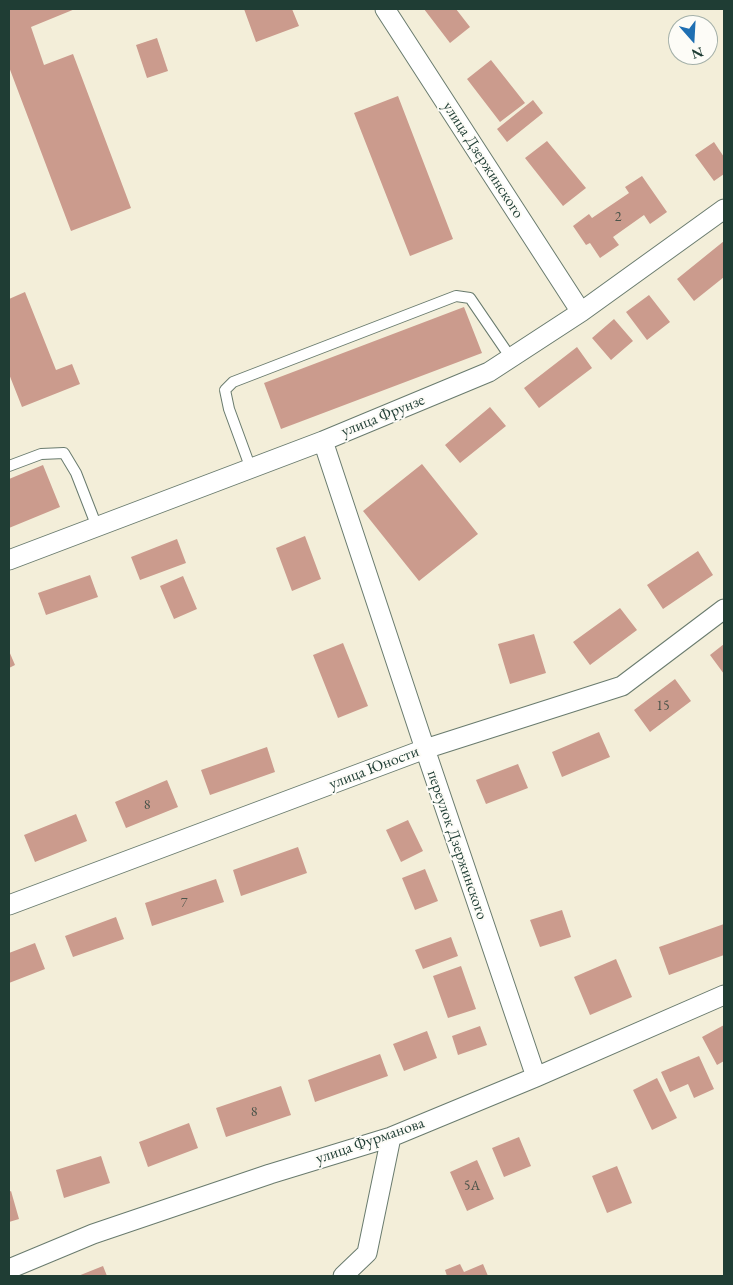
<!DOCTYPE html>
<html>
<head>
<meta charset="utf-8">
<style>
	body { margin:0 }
	#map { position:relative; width:733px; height:1285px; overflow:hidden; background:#f3eed9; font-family:"EB Garamond",serif }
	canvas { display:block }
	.frame { position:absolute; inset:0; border:10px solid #1f3d34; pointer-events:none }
	.north { position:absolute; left:668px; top:15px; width:50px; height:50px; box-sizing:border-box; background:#fdfcf7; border:1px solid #a4b0a9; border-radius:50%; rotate:161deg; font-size:14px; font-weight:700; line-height:20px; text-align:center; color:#1f3d34 }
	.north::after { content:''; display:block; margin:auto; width:18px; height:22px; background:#1f6fb2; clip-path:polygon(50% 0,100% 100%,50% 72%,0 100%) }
</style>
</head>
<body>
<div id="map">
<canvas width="733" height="1285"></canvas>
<div class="frame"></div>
<div class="north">N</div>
</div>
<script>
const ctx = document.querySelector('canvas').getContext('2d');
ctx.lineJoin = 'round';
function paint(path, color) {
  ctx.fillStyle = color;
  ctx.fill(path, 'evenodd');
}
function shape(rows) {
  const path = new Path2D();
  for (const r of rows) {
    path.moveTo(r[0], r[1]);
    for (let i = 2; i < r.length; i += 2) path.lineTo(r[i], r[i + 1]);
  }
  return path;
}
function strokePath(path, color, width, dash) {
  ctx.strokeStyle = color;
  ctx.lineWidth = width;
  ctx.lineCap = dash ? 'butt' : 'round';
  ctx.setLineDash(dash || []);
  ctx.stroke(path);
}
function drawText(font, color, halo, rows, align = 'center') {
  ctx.font = font + ' "EB Garamond",serif';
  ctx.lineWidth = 4;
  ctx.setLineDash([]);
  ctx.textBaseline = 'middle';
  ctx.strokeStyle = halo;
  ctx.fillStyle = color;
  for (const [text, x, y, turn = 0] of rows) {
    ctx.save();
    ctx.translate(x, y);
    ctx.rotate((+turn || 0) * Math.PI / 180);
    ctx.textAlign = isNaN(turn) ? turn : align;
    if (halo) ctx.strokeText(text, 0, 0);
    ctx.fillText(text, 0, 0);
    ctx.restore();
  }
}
paint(shape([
	[9,9,75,9,31,27,44,65,73,54,131,208,71,231,9,67],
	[244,9,292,9,299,26,256,42],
	[424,9,456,9,470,27,450,43],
	[157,38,168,71,147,78,136,45],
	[491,60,525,103,500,122,467,79],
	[398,96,453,239,410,256,354,113],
	[533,100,543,113,507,142,497,129],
	[547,141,586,188,563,206,525,158],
	[714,142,724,157,724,174,714,181,695,155],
	[642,176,667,212,650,224,644,215,613,237,619,245,600,258,590,243,586,245,573,226,589,214,592,218,629,193,625,187],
	[724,241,724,277,694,301,677,279],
	[25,292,56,370,72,364,80,384,22,407,9,374,9,299],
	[649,295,670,322,647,340,626,312],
	[464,307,482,353,281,429,264,383],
	[614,319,633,341,611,360,592,338],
	[577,347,592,368,539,408,524,388],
	[490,407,506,426,460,463,445,445],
	[422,464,478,534,419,581,363,511],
	[43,465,60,507,9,528,9,479],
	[305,536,321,579,292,591,276,548],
	[177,539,186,563,140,580,131,557],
	[698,551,713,575,663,609,647,585],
	[90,575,98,597,46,615,38,593],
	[183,576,197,609,174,619,160,586],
	[620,608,637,630,590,665,573,642],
	[534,634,546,673,510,684,498,644],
	[343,643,368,706,338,718,313,655],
	[724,644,724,674,710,655],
	[9,651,15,665,9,668],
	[675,679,691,701,650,732,634,710],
	[599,732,610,757,562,777,552,752],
	[267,747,275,772,210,795,201,770],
	[518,764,528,788,486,804,476,780],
	[167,780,178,807,126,828,115,802],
	[76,814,87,841,35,862,24,835],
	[408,820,423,851,401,862,386,830],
	[298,847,307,873,241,896,233,870],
	[425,869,438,901,415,910,402,878],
	[216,879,224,902,152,926,145,903],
	[562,910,571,937,540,947,530,920],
	[116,917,124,939,73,957,65,936],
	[724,924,724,955,669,975,659,947],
	[451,937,458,956,423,969,415,950],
	[35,943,45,969,9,983,9,953],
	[616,959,632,997,590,1015,574,977],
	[461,966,476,1009,448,1018,433,976],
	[724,1025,724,1061,717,1065,702,1037],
	[480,1026,487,1045,458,1055,452,1036],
	[427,1031,437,1058,404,1071,393,1044],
	[380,1054,388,1076,315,1102,308,1080],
	[699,1056,714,1089,694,1098,688,1084,670,1092,661,1072],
	[657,1078,677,1118,652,1130,633,1090],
	[281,1086,291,1115,226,1137,216,1108],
	[189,1123,198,1148,148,1167,139,1142],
	[519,1137,531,1166,504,1177,492,1148],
	[101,1156,110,1183,64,1198,56,1170],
	[477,1160,494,1199,467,1211,450,1172],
	[617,1166,632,1203,607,1213,592,1176],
	[11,1191,19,1219,9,1222,9,1192],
	[460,1264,464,1272,483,1264,488,1276,447,1276,445,1270],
	[103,1266,107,1276,78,1276]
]), '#cb9b8d');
const service = shape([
	[9,466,41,454,64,453,76,473,97,527],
	[251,469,229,409,225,390,233,382,456,296,470,298,511,358]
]);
const minor = shape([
	[385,9,581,312],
	[323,441,425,749,536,1077],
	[9,560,323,441,489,372,581,312,724,209],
	[9,905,425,749,622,686,724,609],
	[9,1269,93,1234,270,1174,391,1137,536,1077,724,995],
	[343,1276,367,1253,391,1137]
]);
strokePath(service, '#697b6e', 12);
strokePath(minor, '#697b6e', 21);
strokePath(service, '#fff', 10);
strokePath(minor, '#fff', 19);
drawText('14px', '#4a544a', null, [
	["2",618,217],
	["15",663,706],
	["8",147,805],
	["7",184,903],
	["8",254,1112],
	["5А",472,1186]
]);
drawText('16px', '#1f3d34', '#fdfcf7', [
	["улица Дзержинского",483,160,57],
	["улица Фрунзе",383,416,-22],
	["улица Юности",374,768,-21],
	["переулок Дзержинского",457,845,71],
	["улица Фурманова",370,1141,-19]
]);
</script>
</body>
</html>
